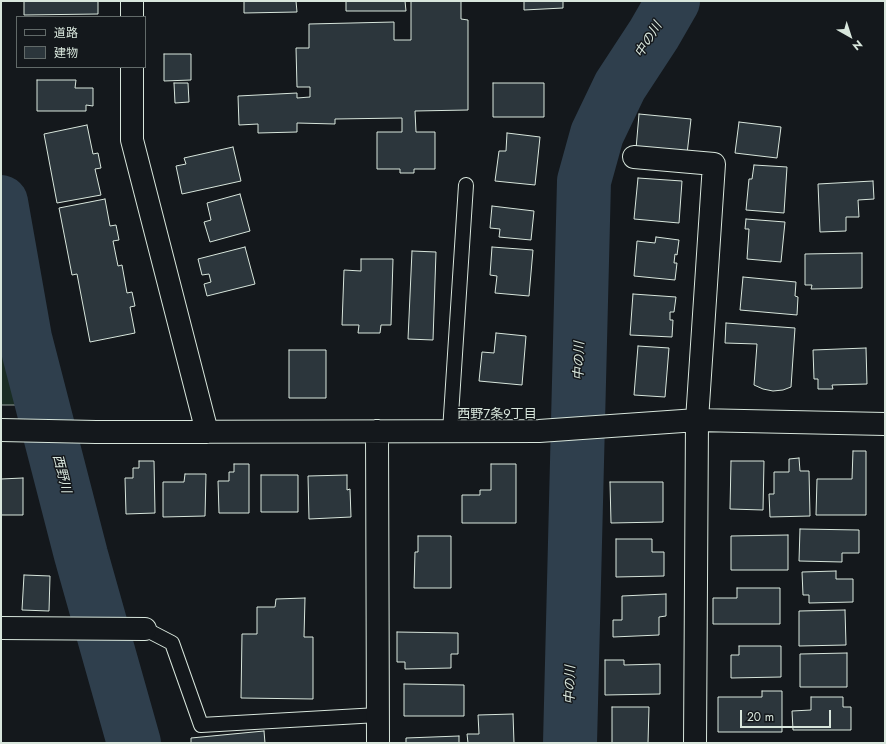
<!DOCTYPE html>
<html>
<head>
<meta charset="utf-8">
<style>
	body { margin:0 }
	#map { position:relative; width:886px; height:744px; overflow:hidden; background:#14181c; font-family:Jost,"Noto Sans JP",sans-serif }
	canvas { display:block }
	.frame { position:absolute; inset:0; border:2px solid #d8e6dc; pointer-events:none }
	.legend { position:absolute; left:16px; top:16px; width:130px; height:52px; box-sizing:border-box; background:#14181c; border:1px solid #626a69; margin:0; padding:5px 7px; list-style:none; font-size:12px; color:#d8e6dc }
	.legend li { display:flex; align-items:center; gap:8px; height:20px }
	.legend b { width:20px; border:1px solid #626a69 }
	.north { position:absolute; left:830px; top:16px; width:40px; height:40px; -webkit-text-stroke:3px #14181c; paint-order:stroke; rotate:141deg; font-size:11px; font-weight:700; line-height:16px; text-align:center; color:#d8e6dc }
	.north::after { content:''; display:block; margin:auto; width:14px; height:18px; background:#d8e6dc; clip-path:polygon(50% 0,100% 100%,50% 72%,0 100%) }
	.scale { position:absolute; left:740px; top:710px; width:91px; height:18px; box-sizing:border-box; border:2px solid #d8e6dc; border-top:0; padding-left:5px; font-size:12px; line-height:14px; white-space:nowrap; color:#d8e6dc; -webkit-text-stroke:3px #14181c; paint-order:stroke }
</style>
</head>
<body>
<div id="map">
<canvas width="886" height="744"></canvas>
<div class="frame"></div>
<ul class="legend">
<li><b style="height:5px;background:#14181c"></b>道路</li>
<li><b style="height:11px;background:#2c363c"></b>建物</li>
</ul>
<div class="north">N</div>
<div class="scale">20 m</div>
</div>
<script>
const ctx = document.querySelector('canvas').getContext('2d');
ctx.lineJoin = 'round';
function paint(path, color) {
  ctx.fillStyle = color;
  ctx.fill(path, 'evenodd');
}
function shape(rows) {
  const path = new Path2D();
  for (const r of rows) {
    path.moveTo(r[0], r[1]);
    for (let i = 2; i < r.length; i += 2) path.lineTo(r[i], r[i + 1]);
  }
  return path;
}
function strokePath(path, color, width, dash) {
  ctx.strokeStyle = color;
  ctx.lineWidth = width;
  ctx.lineCap = dash ? 'butt' : 'round';
  ctx.setLineDash(dash || []);
  ctx.stroke(path);
}
function drawText(font, color, halo, rows, align = 'center') {
  ctx.font = font + ' Jost,"Noto Sans JP",sans-serif';
  ctx.lineWidth = 3;
  ctx.setLineDash([]);
  ctx.textBaseline = 'middle';
  ctx.strokeStyle = halo;
  ctx.fillStyle = color;
  for (const [text, x, y, turn = 0] of rows) {
    ctx.save();
    ctx.translate(x, y);
    ctx.rotate((+turn || 0) * Math.PI / 180);
    ctx.textAlign = isNaN(turn) ? turn : align;
    if (halo) ctx.strokeText(text, 0, 0);
    ctx.fillText(text, 0, 0);
    ctx.restore();
  }
}
const green = shape([
	[1,330,24,405,1,405,1,330]
]);
paint(green, '#1a2d24');
strokePath(green, '#939e99', 1);
strokePath(shape([
	[1,202,25,338,81,555,134,743],
	[570,743,584,181,597,134,620,86,654,34,673,1]
]), '#2f3f4d', 54);
const building = shape([
	[24,1,98,1,98,14,24,15,24,1],
	[244,1,296,1,297,12,244,13,244,1],
	[346,1,405,1,406,11,346,11,346,1],
	[411,1,461,1,461,19,468,20,468,110,415,111,416,132,435,132,435,169,414,169,414,173,400,173,400,169,377,169,377,132,402,132,402,118,335,119,335,124,297,123,297,132,258,133,258,124,239,125,238,96,297,93,297,98,310,97,310,87,297,87,296,48,309,48,309,24,394,22,394,40,411,40,411,1],
	[524,1,563,1,563,8,524,10,524,1],
	[164,54,191,54,191,80,164,81,164,54],
	[37,80,76,80,75,88,93,88,93,106,86,105,86,111,37,111,37,80],
	[174,83,188,83,189,102,175,103,174,83],
	[493,83,544,83,544,117,493,117,493,83],
	[639,114,691,119,687,154,636,149,639,114],
	[739,122,781,127,777,158,735,153,739,122],
	[87,125,93,154,98,153,101,168,95,169,101,195,57,203,44,134,87,125],
	[507,133,540,137,535,185,495,181,499,151,506,151,507,133],
	[233,147,241,181,182,194,176,166,186,164,184,158,233,147],
	[754,165,787,167,784,213,746,210,749,179,752,179,754,165],
	[638,178,682,181,679,223,634,219,638,178],
	[873,181,874,199,858,200,859,217,846,217,846,231,820,232,818,184,873,181],
	[240,194,250,231,210,242,204,222,211,220,207,203,240,194],
	[105,199,110,226,116,225,119,240,113,241,118,266,122,265,127,293,132,292,135,306,130,307,135,333,90,342,77,274,72,275,59,208,105,199],
	[492,206,534,211,531,240,499,237,500,229,490,228,492,206],
	[746,219,785,222,781,262,747,259,749,229,745,229,746,219],
	[656,237,679,240,677,255,675,254,674,263,677,263,675,280,634,276,637,241,655,243,656,237],
	[245,247,255,284,207,296,204,284,211,282,209,274,202,275,198,259,245,247],
	[492,247,533,250,529,296,495,293,497,276,490,275,492,247],
	[412,251,436,252,433,340,408,339,412,251],
	[862,253,862,288,811,289,812,285,805,285,805,254,862,253],
	[361,259,393,259,391,325,381,325,380,333,358,333,359,325,342,325,344,270,361,271,361,259],
	[743,277,796,282,795,296,798,297,797,315,740,310,743,277],
	[633,294,676,297,674,312,670,312,670,320,673,320,672,337,630,335,633,294],
	[726,323,795,328,791,387,783,390,773,391,763,389,754,385,757,344,725,343,726,323],
	[496,333,526,336,522,385,479,381,482,352,494,353,496,333],
	[638,346,669,348,665,397,634,395,638,346],
	[866,348,867,384,832,385,833,389,818,389,818,379,814,379,813,350,866,348],
	[289,350,326,350,326,398,289,398,289,350],
	[853,451,866,451,866,515,816,515,817,479,852,479,853,451],
	[799,458,800,471,809,471,810,516,770,517,769,494,774,494,774,472,789,472,789,459,799,458],
	[139,461,154,461,155,513,126,514,125,478,133,478,133,468,139,468,139,461],
	[731,461,764,461,763,510,730,509,731,461],
	[234,464,249,464,249,513,219,513,218,481,229,481,229,472,234,472,234,464],
	[491,464,516,464,516,523,462,523,462,495,480,495,480,490,491,490,491,464],
	[185,474,206,474,205,516,163,517,163,482,184,482,185,474],
	[261,475,298,475,298,512,261,512,261,475],
	[347,475,347,490,350,489,351,517,309,519,308,476,347,475],
	[23,478,23,515,1,515,1,479,23,478],
	[610,482,663,482,663,522,611,523,610,482],
	[800,529,859,530,859,553,842,553,842,562,799,561,800,529],
	[788,535,788,570,731,570,731,536,788,535],
	[418,536,451,536,451,588,414,588,415,552,418,552,418,536],
	[616,539,652,539,652,552,664,552,664,576,616,577,616,539],
	[836,571,836,579,853,579,853,602,809,603,809,595,803,595,802,572,836,571],
	[24,575,50,576,49,611,22,610,24,575],
	[737,588,780,588,780,624,713,624,713,598,737,598,737,588],
	[666,594,666,616,659,617,659,635,613,637,613,620,622,620,622,596,666,594],
	[305,598,304,637,313,637,313,699,241,698,242,634,257,634,257,607,275,607,276,599,305,598],
	[845,610,846,645,799,646,799,611,845,610],
	[397,632,458,633,458,654,451,654,451,668,405,669,405,662,397,662,397,632],
	[739,646,781,646,781,677,731,678,731,655,739,655,739,646],
	[847,653,847,687,800,687,800,654,847,653],
	[605,660,624,660,624,665,660,664,660,694,605,695,605,660],
	[404,684,464,685,464,716,404,716,404,684],
	[762,691,782,691,782,732,718,732,718,697,762,697,762,691],
	[811,697,843,697,843,707,851,707,851,730,793,730,792,711,811,710,811,697],
	[612,707,649,707,648,743,612,743,612,707],
	[513,714,514,743,468,743,467,734,479,734,478,715,513,714],
	[264,731,265,743,191,743,191,738,264,731],
	[459,736,459,743,406,743,406,738,459,736]
]);
paint(building, '#2c363c');
strokePath(building, '#d8e6dc', 1);
const lane = shape([
	[450,431,466,185],
	[145,629,172,643,201,725,378,715]
]);
const street = shape([
	[132,1,132,17],
	[132,67,132,140,207,432],
	[634,157,714,164,697,420,695,743],
	[1,430,96,432,539,431,697,420,885,424],
	[377,431,378,743],
	[1,628,145,629]
]);
strokePath(lane, '#d8e6dc', 16);
strokePath(street, '#d8e6dc', 24);
strokePath(lane, '#14181c', 14);
strokePath(street, '#14181c', 22);
drawText('italic 13px', '#d8e6dc', '#14181c', [
	["中の川",649,40,-58],
	["中の川",580,361,-89],
	["西野川",61,474,76],
	["中の川",571,685,-89]
]);
drawText('13px', '#d8e6dc', '#14181c', [
	["西野7条9丁目",497,415]
]);
</script>
</body>
</html>
